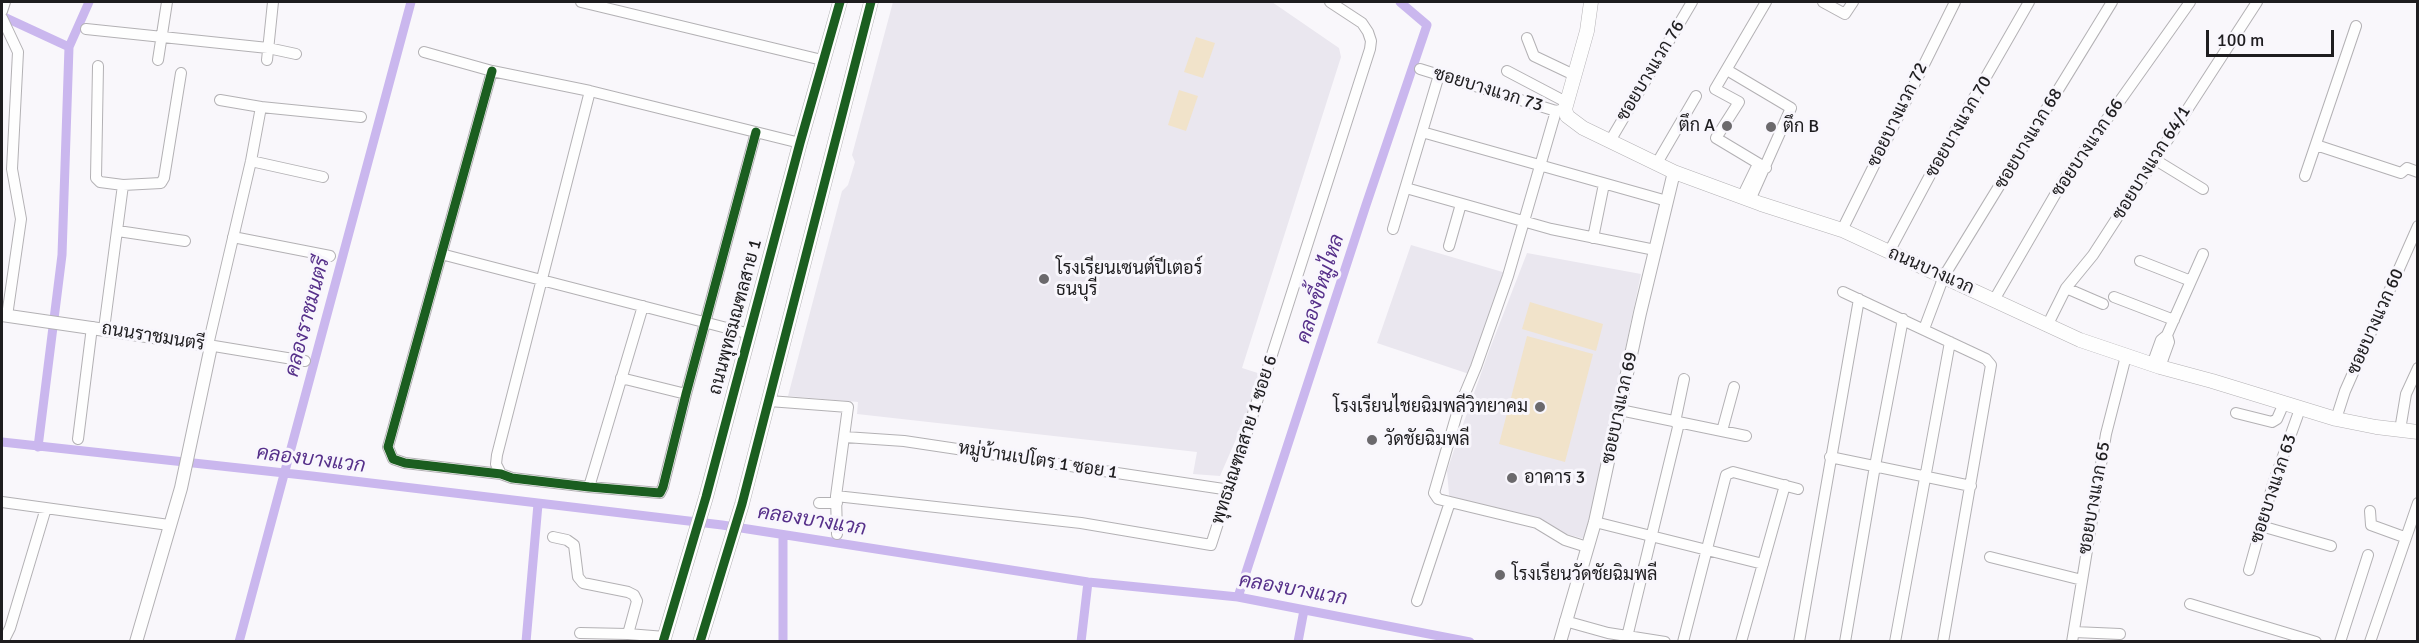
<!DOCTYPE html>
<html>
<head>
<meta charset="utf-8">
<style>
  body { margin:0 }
  #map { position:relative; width:2419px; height:643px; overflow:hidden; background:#f9f7fb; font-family:Signika,sans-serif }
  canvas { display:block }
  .frame { position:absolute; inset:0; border:3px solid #1e1d1f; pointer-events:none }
  .scale { position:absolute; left:2206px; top:30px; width:128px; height:27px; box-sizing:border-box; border:3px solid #1e1d1f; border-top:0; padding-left:8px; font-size:18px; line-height:21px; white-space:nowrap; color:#1e1d1f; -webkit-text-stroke:4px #f8f6fc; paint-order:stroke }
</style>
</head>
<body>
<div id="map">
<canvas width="2419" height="643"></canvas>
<div class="frame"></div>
<div class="scale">100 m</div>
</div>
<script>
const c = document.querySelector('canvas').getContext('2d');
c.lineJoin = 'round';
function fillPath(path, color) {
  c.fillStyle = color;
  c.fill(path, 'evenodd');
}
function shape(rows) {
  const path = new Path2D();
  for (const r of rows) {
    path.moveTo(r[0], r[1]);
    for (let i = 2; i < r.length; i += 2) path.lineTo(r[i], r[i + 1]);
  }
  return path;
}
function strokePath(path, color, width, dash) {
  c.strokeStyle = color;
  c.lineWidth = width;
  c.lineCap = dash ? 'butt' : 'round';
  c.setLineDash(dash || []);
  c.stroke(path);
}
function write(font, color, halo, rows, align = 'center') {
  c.font = font + ' Signika,Sarabun,sans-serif';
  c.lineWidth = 6;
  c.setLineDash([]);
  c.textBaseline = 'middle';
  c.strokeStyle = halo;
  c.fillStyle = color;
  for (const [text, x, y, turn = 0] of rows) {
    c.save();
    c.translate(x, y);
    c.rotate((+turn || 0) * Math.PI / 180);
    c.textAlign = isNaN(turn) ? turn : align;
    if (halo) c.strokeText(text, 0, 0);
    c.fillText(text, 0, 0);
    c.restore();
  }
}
const built = shape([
  [893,2,1272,2,1339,48,1341,57,1242,368,1264,375,1220,476,1193,474,1197,452,857,414,858,402,788,396,842,191,848,185,855,162,852,155],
  [1411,245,1506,273,1469,374,1377,343],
  [1527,253,1641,274,1585,539,1562,533,1548,523,1451,500,1449,495,1447,471,1456,444,1489,351]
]);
const green = shape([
  [1196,37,1215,43,1203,78,1184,72],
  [1179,90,1198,96,1186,131,1168,125],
  [1530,302,1603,324,1596,351,1522,329],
  [1527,336,1593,354,1565,462,1499,444]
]);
const canal = shape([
  [2,16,69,47],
  [2,442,312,476,722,525,1088,582,1238,597,1470,642],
  [38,447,62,255,69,47,89,2],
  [783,535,783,642],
  [1238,597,1366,205,1427,25,1400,2],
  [239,642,411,2],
  [526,642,538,504],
  [1081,642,1088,582],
  [1298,642,1304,610]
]);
const minor = shape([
  [581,2,822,60],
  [1823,2,1845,14,1853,2],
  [2,11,5,2],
  [2,18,18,52,12,169,21,219,7,316],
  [86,29,268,48,296,54],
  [1527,38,1534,56,1574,75],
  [424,52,492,71,590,91,800,143],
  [158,60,167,2],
  [267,60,273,2],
  [98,66,96,178,100,182,123,185,161,183,164,178,181,73],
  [1420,69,1556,111],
  [1727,70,1791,108,1750,200],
  [492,71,388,447,393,459,405,463,501,474,512,478,589,487,660,493,663,487,686,394,756,132],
  [1507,71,1566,102],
  [220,100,261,107,361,117],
  [261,107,251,161,208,345,305,361],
  [1565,109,1556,111,1508,276,1476,367,1458,410,1434,493,1438,499,1442,500,1537,523,1565,540,1587,547],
  [1422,132,1667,201],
  [1610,141,1692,2],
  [2316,145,2401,173,2407,168,2418,172],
  [2154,159,2203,189],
  [251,161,323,177],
  [1657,163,1696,96],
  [1766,168,1716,138,1739,102,1715,89,1766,2],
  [2305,176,2356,26],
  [1406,188,1551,229,1655,250],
  [1742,197,1758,164],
  [1393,229,1439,75],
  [1842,230,1955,2],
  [118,231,185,241],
  [233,237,330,256],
  [1593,238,1604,184],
  [1449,246,1461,204],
  [1889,252,1936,164,2029,2],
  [441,254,750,334],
  [2140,261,2191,281],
  [2066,288,2103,304],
  [1843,292,1986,359,1991,365,1943,642],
  [2114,297,2174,320],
  [1994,300,2063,181,2190,2],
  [2047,326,2066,288,2093,255,2257,2],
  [104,329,123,185],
  [1924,329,1944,276,2112,2],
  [2152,365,2161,340,2167,335,2203,254],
  [2160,367,2169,342,2167,335],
  [621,378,686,394],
  [769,401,848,407,836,496,837,534],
  [1620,410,1746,436],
  [2236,413,2272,422,2277,419,2284,403],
  [2336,419,2345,391,2418,226],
  [1675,422,1684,379],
  [2400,430,2406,394,2418,368],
  [1722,431,1734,387],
  [845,437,904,441,1230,490],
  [78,439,92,327],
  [1830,457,1971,486],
  [501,474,496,464,497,455,590,91],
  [589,487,643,306],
  [836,496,1081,523,1211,545,1370,49,1371,41,1368,32,1362,23,1330,2],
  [2,502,169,525],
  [819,503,837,503],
  [2370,511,2371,525,2404,537],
  [1595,522,1763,564],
  [2261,526,2331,546],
  [553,537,567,540,574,545,578,577,583,583,628,592,634,595,637,601,628,634],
  [1990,557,2082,580],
  [2249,570,2273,484,2300,409],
  [1417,601,1450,502],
  [2190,604,2316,642],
  [1565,621,1608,633,1665,642],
  [2074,632,2120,634],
  [580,633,628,634,665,637],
  [1627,637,1679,423],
  [2,641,4,640,10,628,46,508],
  [1683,642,1726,475,1733,472,1798,489],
  [1741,642,1785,485],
  [1799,642,1859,299],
  [1845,642,1875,466,1903,319],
  [1895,642,1950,342],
  [2072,642,2106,434,2126,356],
  [2340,642,2368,555],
  [2370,642,2418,503]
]);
const tertiary = shape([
  [2,315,208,345,210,351,181,488,136,642],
  [1560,642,1595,522,1640,313,1674,172]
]);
const secondary = shape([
  [1591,2,1587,31,1565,109,1567,116,1583,128,1674,172,1761,204,1842,230,2080,340,2160,367,2212,381,2336,419,2376,427,2418,432],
  [663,642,706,497,800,143,840,2],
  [700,642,742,504,871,2]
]);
const cycleway = shape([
  [492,71,388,447,393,459,405,463,501,474,512,478,589,487,660,493,663,487,686,394,756,132],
  [663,642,706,497,800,143,840,2],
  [700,642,742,504,871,2]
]);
const markers = [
  [1727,126,6,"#6b696c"],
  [1771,127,6,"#6b696c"],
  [1044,279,6,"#6b696c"],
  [1540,407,6,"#6b696c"],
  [1372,440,6,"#6b696c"],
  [1512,478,6,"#6b696c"],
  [1500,575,6,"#6b696c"]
];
const streetNames = [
  ["ซอยบางแวก 76",1651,71,-59],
  ["ซอยบางแวก 73",1488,90,17],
  ["ซอยบางแวก 72",1898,115,-64],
  ["ซอยบางแวก 70",1959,127,-60],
  ["ซอยบางแวก 68",2029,139,-59],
  ["ซอยบางแวก 66",2088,148,-56],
  ["ซอยบางแวก 64/1",2152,163,-58],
  ["ถนนบางแวก",1931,271,24],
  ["ถนนพุทธมณฑลสาย 1",736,317,-75],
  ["ซอยบางแวก 60",2376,322,-66],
  ["ถนนราชมนตรี",153,337,9],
  ["ซอยบางแวก 69",1620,408,-78],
  ["พุทธมณฑลสาย 1 ซอย 6",1245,440,-72],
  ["หมู่บ้านเปโตร 1 ซอย 1",1038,461,9],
  ["ซอยบางแวก 63",2274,489,-72],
  ["ซอยบางแวก 65",2095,498,-80]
];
const poiNames = [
  ["ตึก A",1715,126,"right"],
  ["ตึก B",1783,127],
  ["โรงเรียนเซนต์ปีเตอร์",1056,269],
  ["ธนบุรี",1056,290],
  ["โรงเรียนไชยฉิมพลีวิทยาคม",1528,407,"right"],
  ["วัดชัยฉิมพลี",1384,440],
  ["อาคาร 3",1524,478],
  ["โรงเรียนวัดชัยฉิมพลี",1512,575]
];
const waterNames = [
  ["คลองขี้หมูไหล",1321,289,-72],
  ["คลองราชมนตรี",308,317,-75],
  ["คลองบางแวก",311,460,7],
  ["คลองบางแวก",812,521,9],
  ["คลองบางแวก",1293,590,10]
];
fillPath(built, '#eae7ef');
fillPath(green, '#f1e3ca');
strokePath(canal, '#cab7ee', 9);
strokePath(minor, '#b3b1b4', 12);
strokePath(tertiary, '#b3b1b4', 14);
strokePath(secondary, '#b3b1b4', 15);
strokePath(minor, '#fefefe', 10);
strokePath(tertiary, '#fefefe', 12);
strokePath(secondary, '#fefefe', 14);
strokePath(cycleway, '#1b5e20', 9);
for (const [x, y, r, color] of markers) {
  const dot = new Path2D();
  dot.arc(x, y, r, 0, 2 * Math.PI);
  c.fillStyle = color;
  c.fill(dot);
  strokePath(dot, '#f8f6fc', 2);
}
write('18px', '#1e1d1f', '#f8f6fc', streetNames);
write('18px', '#1e1d1f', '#f8f6fc', poiNames, 'left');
write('italic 20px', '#56308a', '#f8f6fc', waterNames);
</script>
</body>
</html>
